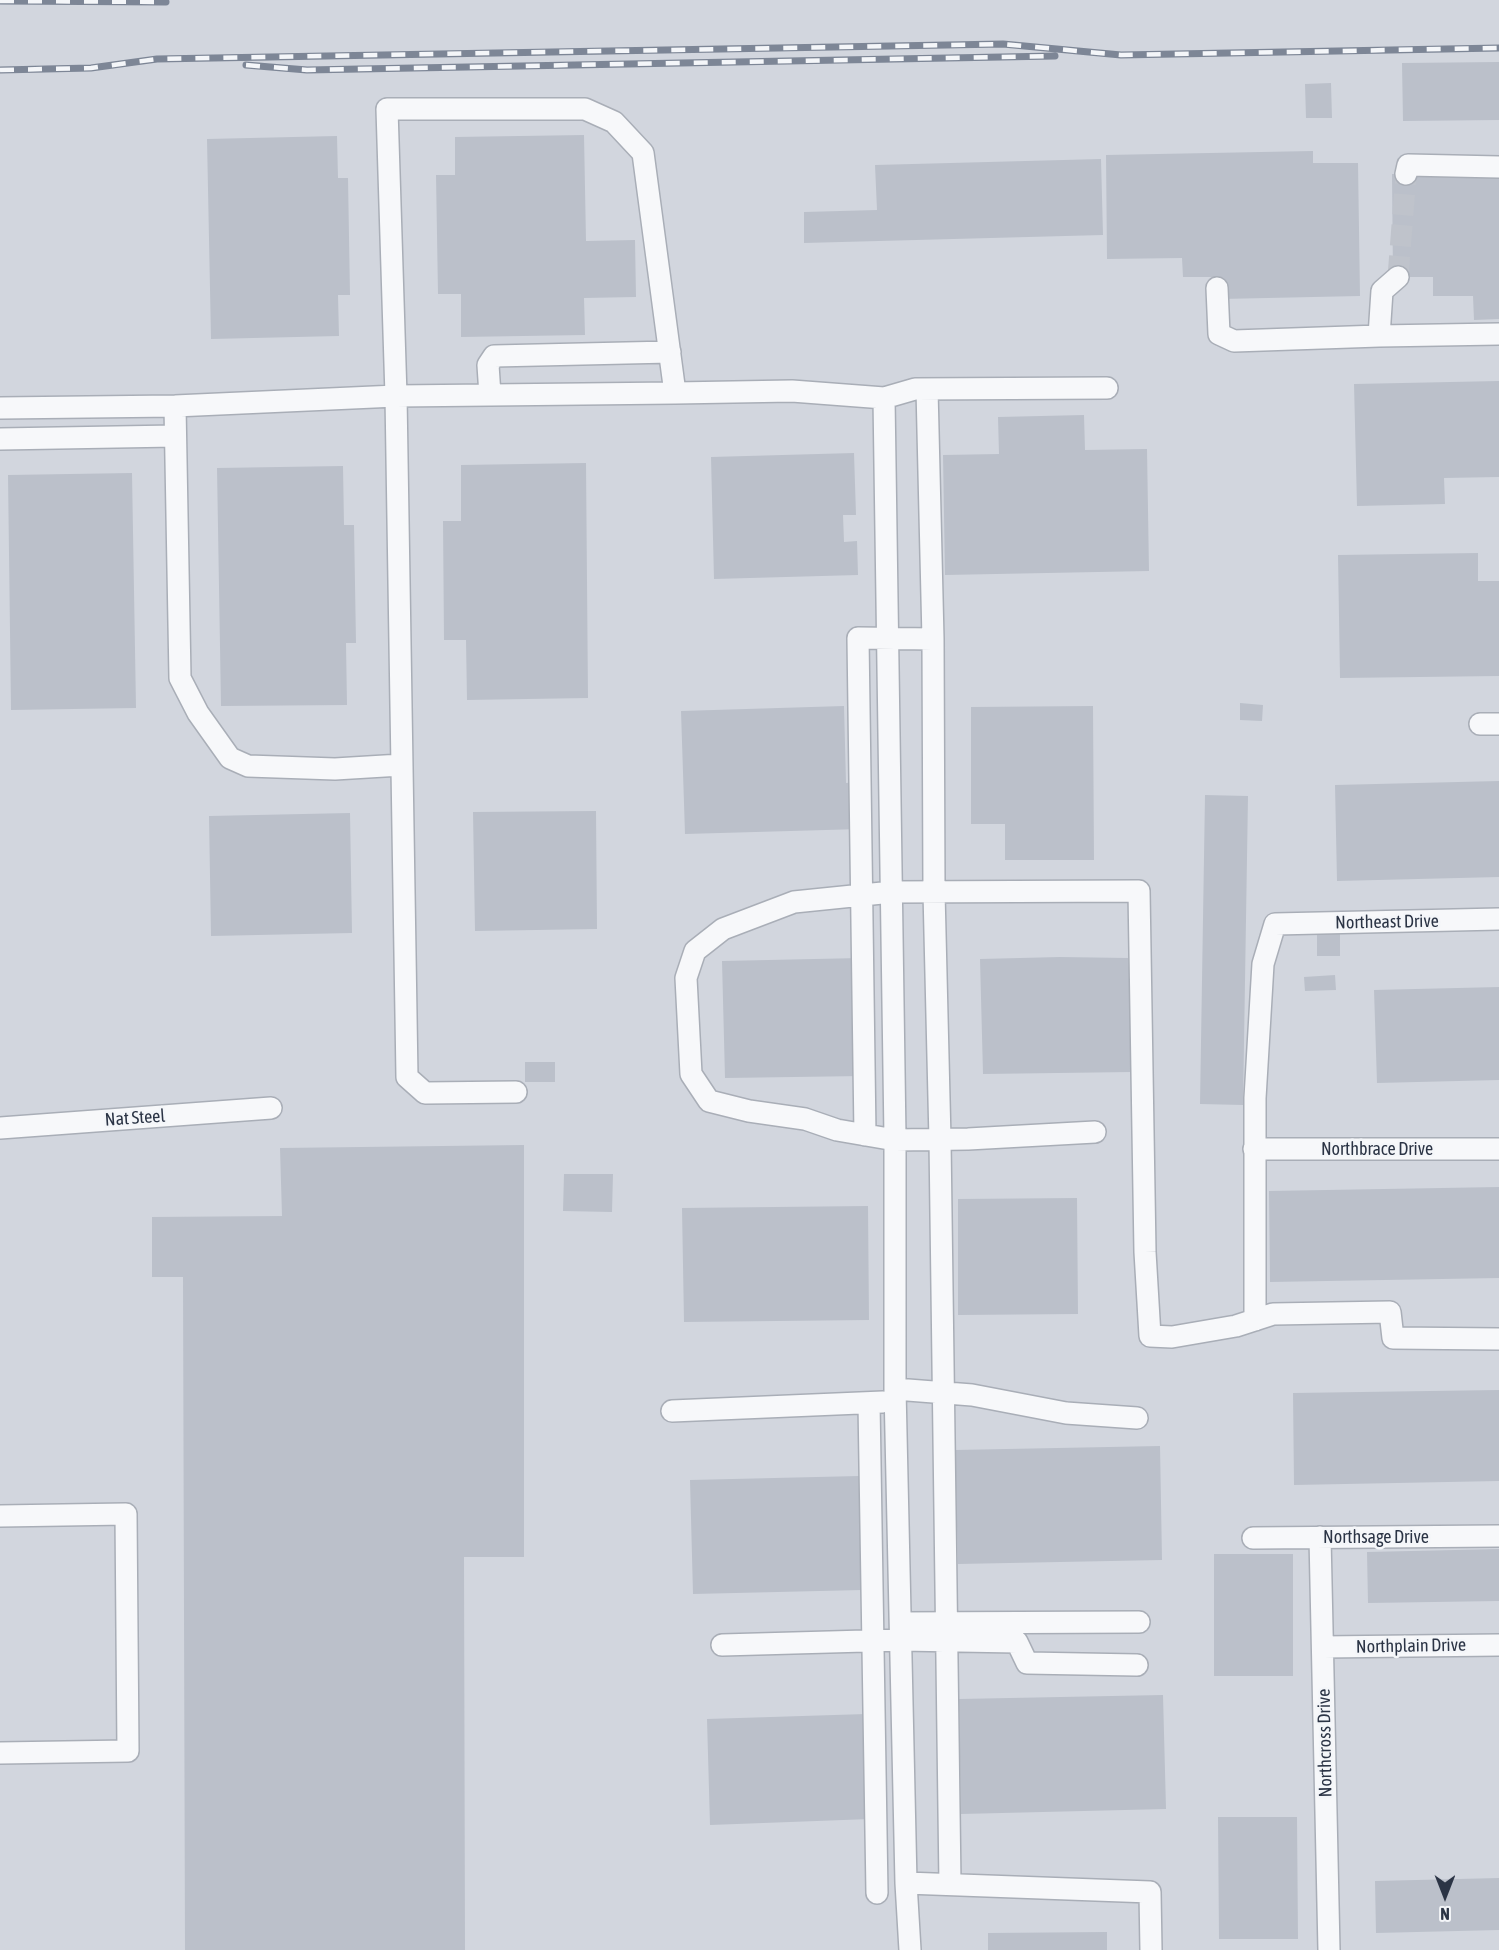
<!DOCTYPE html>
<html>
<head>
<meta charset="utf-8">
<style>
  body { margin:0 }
  #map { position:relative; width:1499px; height:1950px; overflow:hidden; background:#e4e7ec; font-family:"Asap Condensed",sans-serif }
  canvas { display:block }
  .north { position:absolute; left:1415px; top:1866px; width:60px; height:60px; -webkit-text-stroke:4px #f4f6f9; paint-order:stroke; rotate:180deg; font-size:16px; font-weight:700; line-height:24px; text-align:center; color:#2b3445 }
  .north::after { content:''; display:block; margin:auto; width:21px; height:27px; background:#2b3445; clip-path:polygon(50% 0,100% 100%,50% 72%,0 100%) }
</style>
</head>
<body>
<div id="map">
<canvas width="1499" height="1950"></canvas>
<div class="north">N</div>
</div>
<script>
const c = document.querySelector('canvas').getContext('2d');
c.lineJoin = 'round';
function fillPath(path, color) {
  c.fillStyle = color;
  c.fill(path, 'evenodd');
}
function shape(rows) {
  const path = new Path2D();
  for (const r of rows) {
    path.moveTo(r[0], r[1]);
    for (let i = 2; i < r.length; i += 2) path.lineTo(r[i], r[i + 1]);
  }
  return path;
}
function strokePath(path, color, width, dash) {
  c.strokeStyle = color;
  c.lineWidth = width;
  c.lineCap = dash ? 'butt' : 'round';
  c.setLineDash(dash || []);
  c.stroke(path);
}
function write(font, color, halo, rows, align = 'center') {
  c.font = font + ' "Asap Condensed",sans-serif';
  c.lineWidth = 5;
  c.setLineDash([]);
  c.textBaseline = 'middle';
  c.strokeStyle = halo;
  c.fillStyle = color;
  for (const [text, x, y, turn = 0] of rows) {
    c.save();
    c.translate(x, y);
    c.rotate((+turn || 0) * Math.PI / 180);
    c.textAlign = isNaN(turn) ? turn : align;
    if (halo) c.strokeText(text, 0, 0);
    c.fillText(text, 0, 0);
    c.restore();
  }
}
const built = shape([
  [0,0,1499,0,1499,1950,0,1950]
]);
const building = shape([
  [1499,62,1499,120,1403,121,1402,63],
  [1331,83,1332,118,1306,118,1305,84],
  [584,135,586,241,635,240,636,297,584,298,585,335,461,337,461,294,438,294,436,175,455,175,455,137],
  [337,136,338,178,348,178,350,295,338,295,339,336,211,339,207,139],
  [1313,151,1313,163,1358,163,1360,296,1221,299,1220,277,1183,277,1182,258,1107,259,1106,155],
  [1101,159,1103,235,804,243,804,212,877,210,875,165],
  [1499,173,1499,319,1474,320,1473,296,1433,296,1433,277,1393,277,1392,174],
  [1499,381,1499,477,1444,478,1445,504,1357,506,1354,384],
  [1084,415,1085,450,1147,449,1149,571,945,575,943,455,999,454,998,417],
  [854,453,856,515,843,515,844,542,857,541,858,575,714,579,711,457],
  [586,463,588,698,467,700,466,640,444,640,443,521,461,521,461,465],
  [343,466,344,525,354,525,356,643,346,643,347,705,221,706,217,468],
  [132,473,136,708,11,710,8,475],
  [1478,553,1478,581,1499,581,1499,676,1340,678,1338,555],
  [1240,703,1263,705,1262,721,1240,720],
  [844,706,846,783,859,782,861,829,685,834,681,711],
  [1093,706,1094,860,1005,860,1005,824,971,824,971,707],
  [1499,781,1499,877,1337,881,1335,785],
  [1205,795,1248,796,1243,1105,1200,1104],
  [596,811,597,929,475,931,473,812],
  [350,813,352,933,211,936,209,816],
  [1317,934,1340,934,1340,956,1317,956],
  [1060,957,1128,958,1134,1015,1132,1072,983,1074,980,959],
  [861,958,863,1076,725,1078,722,961],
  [1335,975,1336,990,1305,991,1304,977],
  [1499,987,1499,1080,1377,1083,1374,990],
  [525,1062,555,1062,555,1082,525,1082],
  [524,1145,524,1557,464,1557,465,1950,185,1950,183,1277,152,1277,152,1217,282,1216,280,1148],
  [564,1174,613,1174,612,1212,563,1211],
  [1499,1187,1499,1278,1270,1282,1269,1191],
  [1077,1198,1078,1314,958,1315,958,1199],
  [868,1206,869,1320,684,1322,682,1208],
  [1499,1390,1499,1481,1294,1485,1293,1393],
  [1160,1446,1162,1560,958,1564,955,1450],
  [859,1476,862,1590,693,1594,690,1480],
  [1499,1549,1499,1601,1368,1603,1367,1552],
  [1214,1554,1293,1554,1293,1676,1214,1676],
  [1163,1695,1166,1809,961,1814,959,1699],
  [866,1714,870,1819,710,1825,707,1719],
  [1218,1817,1297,1817,1298,1939,1219,1939],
  [1499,1878,1499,1930,1376,1933,1375,1881],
  [1107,1932,1107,1950,988,1950,988,1933]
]);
const minorTunnel = shape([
  [1398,277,1406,174]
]);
const minor = shape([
  [1406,174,1408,165,1499,167],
  [1217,288,1219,334,1234,341,1379,336,1499,334],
  [1379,336,1382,291,1398,277],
  [675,393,643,153,614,122,585,109,387,109,396,396,490,395,675,393,792,391,884,398,895,1137,895,1389,906,1883,910,1950],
  [490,395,488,365,494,356,670,352],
  [884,398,915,389,1107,388],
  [175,406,180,678,198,713,230,758,248,766,335,769,401,765],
  [0,408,175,406,396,396,407,1077,425,1093,516,1092],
  [0,439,175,436],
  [933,639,934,892,940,1140,950,1884],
  [1480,724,1499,724],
  [0,1128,271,1108],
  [1095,1132,968,1139,895,1140,837,1130,805,1119,749,1111,709,1101,691,1074,686,978,695,951,723,929,794,902,892,892,1139,891,1145,1252,1150,1336,1172,1337,1236,1326,1273,1314,1390,1312,1393,1338,1499,1339],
  [865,1135,858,638,933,639,927,389],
  [1254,1149,1499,1149],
  [1255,1320,1255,1098,1263,964,1275,924,1499,919],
  [895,1389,972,1395,1066,1413,1137,1418],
  [869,1403,877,1893],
  [672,1411,883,1402],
  [0,1516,126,1514,128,1751,0,1753],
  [1320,1537,1329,1950],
  [1253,1538,1499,1536],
  [901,1623,1139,1622],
  [722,1645,901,1640,1017,1642,1027,1663,1137,1665],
  [1323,1647,1499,1645],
  [906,1883,1150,1892,1151,1950]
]);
const rail = shape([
  [0,1,166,2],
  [246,65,307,70,1055,56],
  [0,70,91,68,157,59,1003,44,1121,55,1499,48]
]);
const streetNames = [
  ["Northeast Drive",1387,922,-1],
  ["Nat Steel",135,1118,-4],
  ["Northbrace Drive",1377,1149],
  ["Northsage Drive",1376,1537],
  ["Northplain Drive",1411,1646,-1],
  ["Northcross Drive",1325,1743,-91]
];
fillPath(built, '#d2d6de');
fillPath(building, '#bbc0ca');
strokePath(minorTunnel, '#bfc3cb', 21, [21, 10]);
strokePath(minor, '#a9aeb7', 24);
strokePath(minor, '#f7f8fa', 21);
strokePath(rail, '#7d8696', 7);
strokePath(rail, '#f4f6f9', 4.5, [14]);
write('18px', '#2b3445', '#f4f6f9', streetNames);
</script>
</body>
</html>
